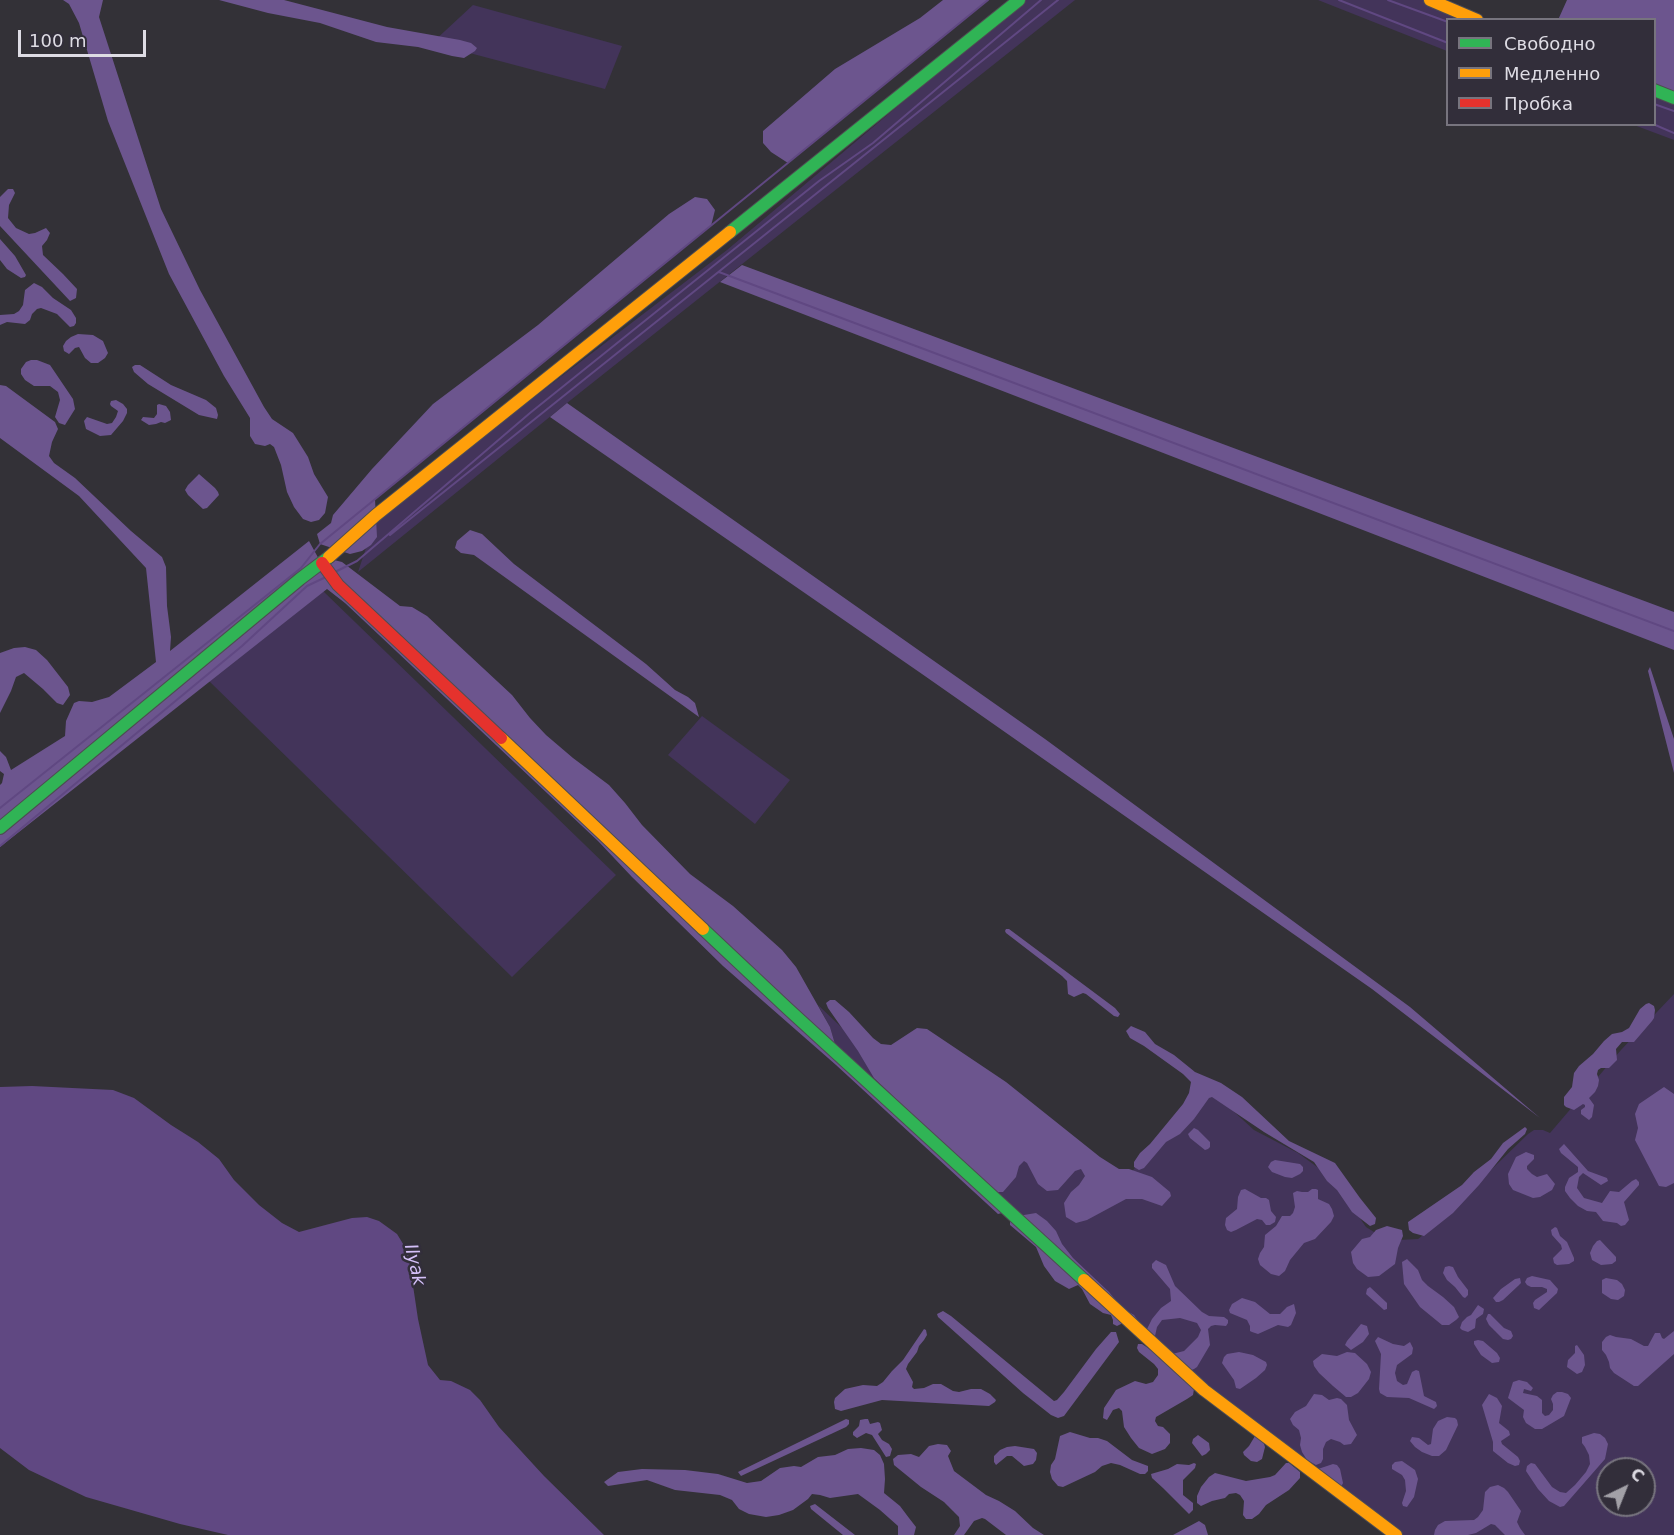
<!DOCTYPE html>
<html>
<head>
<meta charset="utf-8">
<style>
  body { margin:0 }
  #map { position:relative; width:1674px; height:1535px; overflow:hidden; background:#333137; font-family:"DejaVu Sans",sans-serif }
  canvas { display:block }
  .legend { position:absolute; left:1446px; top:18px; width:210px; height:108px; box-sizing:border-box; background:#322e3a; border:2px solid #77747e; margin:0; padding:8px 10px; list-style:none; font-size:18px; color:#dedce4 }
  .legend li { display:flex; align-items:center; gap:12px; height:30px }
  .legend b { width:30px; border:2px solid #77747e }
  .north { position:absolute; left:1596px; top:1457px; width:60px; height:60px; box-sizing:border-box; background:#322e3a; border:2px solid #77747e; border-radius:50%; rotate:43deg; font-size:16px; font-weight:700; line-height:24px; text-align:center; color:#dedce4 }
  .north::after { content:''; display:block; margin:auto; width:21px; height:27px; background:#a2a0a7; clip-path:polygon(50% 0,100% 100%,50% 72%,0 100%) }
  .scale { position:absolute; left:18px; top:30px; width:128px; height:27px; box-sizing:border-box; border:3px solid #dedce4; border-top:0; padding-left:8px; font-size:18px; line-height:21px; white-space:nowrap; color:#dedce4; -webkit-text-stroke:4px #322e3a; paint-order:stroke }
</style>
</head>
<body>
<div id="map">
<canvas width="1674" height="1535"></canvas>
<ul class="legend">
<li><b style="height:8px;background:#30b455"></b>Свободно</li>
<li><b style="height:8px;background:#ff9f0a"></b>Медленно</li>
<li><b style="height:8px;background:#e5322d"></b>Пробка</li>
</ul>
<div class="north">С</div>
<div class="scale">100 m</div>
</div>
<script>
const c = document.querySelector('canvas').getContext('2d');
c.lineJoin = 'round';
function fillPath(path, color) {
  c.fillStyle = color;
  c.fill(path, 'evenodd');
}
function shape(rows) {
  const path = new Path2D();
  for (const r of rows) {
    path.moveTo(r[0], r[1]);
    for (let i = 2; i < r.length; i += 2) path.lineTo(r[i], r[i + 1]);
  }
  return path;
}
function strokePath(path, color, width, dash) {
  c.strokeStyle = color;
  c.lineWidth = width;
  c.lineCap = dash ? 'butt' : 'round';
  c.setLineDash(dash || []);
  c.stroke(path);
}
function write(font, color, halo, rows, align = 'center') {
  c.font = font + ' "DejaVu Sans",sans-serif';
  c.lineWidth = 5;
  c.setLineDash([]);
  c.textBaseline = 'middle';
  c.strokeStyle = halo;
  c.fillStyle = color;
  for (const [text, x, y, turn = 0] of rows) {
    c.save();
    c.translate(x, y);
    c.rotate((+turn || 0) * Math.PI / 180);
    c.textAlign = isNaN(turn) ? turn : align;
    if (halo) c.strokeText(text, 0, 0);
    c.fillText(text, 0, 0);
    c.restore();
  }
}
const green = shape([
  [1024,0,1075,0,567,403,358,572,376,518,727,250],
  [1318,0,1430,0,1477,19,1448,20,1447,51],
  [473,5,622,46,605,89,432,43],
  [1655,90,1674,98,1674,140,1634,125,1654,124],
  [323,591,616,875,512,977,209,681],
  [702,716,790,780,755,824,668,755],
  [1674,994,1674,1535,1396,1535,1204,1390,835,1044,830,1027,818,1005,880,1064,1124,1180,1208,1088,1254,1130,1298,1153,1324,1172,1339,1188,1366,1227,1382,1237,1399,1240,1418,1239,1427,1232,1528,1134,1534,1130,1543,1130,1550,1133,1621,1050],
  [1608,1469,1644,1469,1644,1505,1608,1505]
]);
const forest = shape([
  [63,0,103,0,99,17,161,209,200,290,264,407,272,419,293,433,308,457,314,474,328,497,325,513,319,520,311,522,303,519,294,507,287,492,281,465,274,447,270,444,265,446,255,444,250,436,250,418,224,376,169,274,108,121,79,23,69,4],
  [219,0,284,0,387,27,460,40,471,43,477,48,475,51,464,58,452,56,418,47,376,42,320,23,268,13],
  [943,0,988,0,788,163,771,152,763,143,763,131,835,69,920,18],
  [1567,0,1674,0,1674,98,1655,90,1654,20,1558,20],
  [8,189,13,189,15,193,9,205,8,218,16,228,29,234,35,233,46,228,50,233,47,240,42,246,43,255,63,274,77,289,76,298,70,301,0,226,0,197],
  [695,197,707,199,715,210,711,226,375,499,377,537,371,545,362,551,350,554,320,544,317,534,331,523,333,515,372,469,433,404,538,325,669,214],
  [0,239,15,256,26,275,25,277,21,278,7,269,0,260],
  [742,265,1674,612,1674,650,720,282],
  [34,283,42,287,53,298,71,310,76,318,76,323,74,326,70,327,57,314,41,308,37,309,32,314,30,320,25,324,7,322,0,325,0,315,14,314,19,311,23,305,25,290],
  [78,334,93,335,103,341,108,353,105,358,98,363,91,363,85,358,79,347,75,348,69,354,64,351,63,346,66,341,71,337],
  [31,360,37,360,50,365,73,399,75,409,65,425,59,423,55,417,60,400,58,392,50,386,34,386,25,380,21,374,21,369,26,362],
  [135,365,140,365,171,385,206,400,216,408,218,415,217,419,199,415,148,384,134,372,132,367],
  [0,385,6,386,55,422,58,429,52,442,49,456,54,463,75,478,131,531,162,557,166,567,167,606,171,637,170,651,309,541,321,563,334,560,342,562,400,606,412,607,427,616,512,695,530,718,546,735,573,758,609,785,625,803,642,825,690,874,733,906,782,950,796,967,830,1027,835,1044,1003,1210,1002,1213,998,1214,836,1065,723,966,632,877,598,841,345,603,327,589,0,847,0,785,2,783,4,774,0,771,0,751,6,757,11,770,65,736,66,721,74,703,79,701,92,702,109,697,156,662,146,568,79,496,0,438],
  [116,400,123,404,127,409,127,413,123,421,111,435,100,436,86,429,84,421,87,417,107,424,112,423,116,417,118,411,111,406,110,404,111,401],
  [567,403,1045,739,1410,1007,1540,1118,1372,989,922,674,550,417],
  [159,404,166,406,170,412,171,420,165,423,161,422,156,424,149,425,141,420,143,417,154,418,157,414,157,405],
  [199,474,215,488,218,492,219,495,207,508,203,509,188,495,185,490,188,485],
  [470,530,482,534,514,564,646,664,675,690,688,697,695,703,699,717,474,555,461,553,455,548,457,541],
  [25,647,36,650,47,660,68,687,70,695,63,705,57,703,43,689,24,673,16,677,11,691,0,713,0,653,14,648],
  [1650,667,1674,739,1674,773,1648,671],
  [1006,929,1009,929,1115,1008,1120,1014,1118,1017,1114,1016,1086,994,1083,993,1074,997,1068,994,1067,981,1062,976,1006,933,1005,931],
  [830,1000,835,1000,849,1012,873,1038,881,1044,891,1045,917,1028,927,1029,1006,1082,1100,1157,1119,1169,1129,1169,1152,1177,1170,1192,1171,1196,1162,1206,1142,1199,1126,1199,1087,1220,1076,1223,1066,1217,1064,1203,1071,1192,1079,1185,1085,1176,1081,1169,1075,1171,1058,1190,1047,1191,1038,1184,1027,1163,1024,1161,1019,1166,1016,1177,1003,1192,997,1192,981,1180,874,1078,858,1051,828,1008,826,1003],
  [1649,1003,1654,1006,1655,1010,1654,1018,1652,1021,1634,1042,1622,1042,1616,1049,1617,1060,1609,1068,1601,1068,1598,1070,1597,1074,1599,1080,1598,1086,1595,1092,1589,1098,1594,1105,1592,1117,1589,1120,1581,1114,1581,1110,1585,1107,1585,1105,1583,1104,1574,1110,1566,1107,1564,1105,1564,1097,1572,1087,1574,1073,1579,1066,1593,1054,1604,1041,1612,1034,1622,1032,1629,1028,1640,1009,1646,1004],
  [1131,1026,1145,1032,1155,1044,1174,1055,1195,1072,1221,1083,1242,1097,1289,1141,1335,1163,1360,1198,1376,1218,1375,1224,1370,1226,1352,1212,1337,1190,1327,1181,1314,1162,1264,1132,1212,1097,1209,1098,1194,1119,1180,1134,1166,1142,1144,1168,1139,1170,1134,1167,1134,1162,1140,1153,1150,1144,1183,1104,1189,1093,1191,1082,1183,1074,1144,1046,1130,1038,1126,1031],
  [1664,1087,1674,1094,1674,1183,1666,1187,1659,1186,1635,1140,1638,1128,1635,1114,1639,1104],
  [1525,1127,1527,1129,1525,1134,1508,1149,1479,1185,1453,1213,1424,1236,1413,1233,1409,1230,1408,1222,1462,1185,1474,1172,1491,1159,1503,1143],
  [1194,1128,1198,1130,1210,1142,1210,1147,1208,1149,1205,1150,1190,1138,1188,1134],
  [1564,1144,1588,1171,1607,1178,1608,1181,1601,1185,1583,1173,1579,1177,1577,1188,1584,1198,1602,1203,1610,1191,1619,1192,1632,1181,1636,1179,1639,1182,1639,1185,1624,1202,1629,1220,1625,1225,1621,1226,1617,1223,1603,1221,1596,1212,1587,1211,1578,1206,1570,1198,1565,1191,1565,1187,1569,1178,1578,1172,1578,1167,1561,1153,1559,1149],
  [1526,1152,1534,1155,1534,1159,1527,1166,1527,1169,1532,1174,1537,1177,1547,1174,1555,1184,1552,1190,1540,1197,1533,1198,1513,1190,1509,1184,1508,1174,1516,1157],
  [1275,1160,1300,1164,1303,1167,1303,1171,1300,1174,1292,1178,1285,1177,1272,1172,1268,1167,1271,1162],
  [1245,1189,1261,1198,1266,1198,1269,1200,1271,1211,1276,1217,1275,1222,1270,1225,1266,1225,1262,1220,1257,1219,1236,1230,1231,1232,1227,1230,1225,1225,1226,1218,1237,1209,1238,1197,1241,1190],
  [1312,1189,1316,1189,1318,1190,1318,1199,1329,1204,1332,1209,1334,1216,1331,1222,1315,1239,1304,1243,1290,1260,1285,1271,1279,1276,1271,1274,1260,1265,1258,1259,1260,1253,1264,1247,1265,1235,1276,1226,1282,1216,1290,1216,1293,1213,1295,1207,1293,1193,1297,1191,1302,1192,1308,1192],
  [1036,1213,1047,1221,1056,1231,1062,1244,1073,1258,1109,1292,1122,1308,1134,1315,1138,1321,1137,1324,1125,1322,1117,1326,1113,1324,1113,1320,1111,1315,1103,1313,1090,1304,1082,1289,1078,1285,1069,1289,1055,1281,1044,1266,1036,1247,1010,1225,1010,1221,1011,1219,1018,1216],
  [1387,1226,1402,1230,1403,1236,1398,1248,1395,1264,1379,1276,1368,1277,1357,1269,1353,1263,1351,1252,1362,1239,1370,1237,1376,1230],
  [1555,1227,1557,1228,1560,1236,1567,1242,1574,1258,1574,1261,1569,1264,1557,1265,1554,1263,1553,1258,1562,1249,1561,1245,1552,1235,1551,1230],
  [1600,1240,1616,1257,1616,1261,1612,1264,1601,1265,1592,1260,1590,1253,1593,1246,1597,1241],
  [1407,1259,1418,1270,1422,1280,1428,1286,1443,1297,1454,1307,1459,1317,1456,1320,1449,1325,1442,1325,1420,1307,1404,1284,1402,1262],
  [1156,1260,1166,1265,1175,1286,1202,1312,1209,1316,1224,1317,1228,1320,1228,1323,1226,1326,1215,1325,1211,1326,1208,1329,1210,1345,1197,1367,1194,1369,1189,1371,1172,1354,1184,1351,1198,1337,1201,1330,1197,1323,1180,1318,1162,1320,1157,1327,1155,1336,1153,1338,1147,1333,1147,1329,1152,1319,1161,1308,1171,1301,1170,1289,1152,1268,1152,1264],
  [1449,1266,1453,1267,1458,1277,1468,1290,1468,1295,1465,1298,1463,1297,1455,1287,1447,1280,1443,1273,1445,1267],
  [1532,1276,1550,1280,1558,1289,1557,1293,1539,1310,1534,1308,1533,1303,1535,1300,1547,1292,1547,1289,1542,1287,1531,1287,1527,1285,1525,1282,1527,1278],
  [1520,1278,1521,1283,1518,1286,1503,1300,1499,1302,1496,1302,1493,1298,1501,1289,1515,1279],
  [1606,1278,1617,1280,1622,1284,1625,1290,1624,1296,1618,1300,1611,1299,1602,1293,1602,1280],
  [1370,1287,1387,1303,1387,1309,1384,1310,1366,1294,1367,1289],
  [1242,1298,1255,1302,1270,1314,1280,1314,1287,1307,1294,1304,1296,1313,1291,1325,1288,1327,1278,1325,1258,1334,1252,1332,1250,1331,1250,1326,1247,1320,1230,1313,1229,1310,1232,1304],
  [1478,1305,1484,1309,1483,1314,1476,1319,1475,1328,1468,1332,1462,1330,1460,1328,1462,1322,1467,1317,1471,1315],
  [943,1311,951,1316,1054,1401,1057,1400,1064,1392,1096,1349,1111,1332,1116,1332,1119,1342,1064,1416,1058,1418,1051,1415,1023,1393,938,1317,937,1314],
  [1488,1314,1490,1314,1504,1328,1511,1331,1513,1336,1511,1339,1508,1340,1503,1339,1489,1325,1486,1319],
  [1361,1324,1367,1326,1369,1334,1363,1342,1351,1350,1345,1345,1347,1341],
  [924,1329,926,1330,927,1335,924,1340,919,1346,917,1352,908,1364,906,1369,913,1382,912,1387,914,1389,924,1388,933,1384,941,1384,953,1391,959,1392,971,1389,981,1389,990,1394,996,1400,995,1402,989,1406,882,1400,841,1411,835,1409,834,1402,835,1398,845,1389,863,1385,877,1386,883,1382,892,1371,903,1360],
  [1674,1331,1674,1354,1638,1386,1634,1386,1614,1373,1610,1368,1609,1362,1606,1355,1602,1350,1602,1342,1606,1337,1610,1335,1616,1337,1631,1339,1644,1346,1648,1346,1655,1333,1660,1333,1662,1338,1664,1339],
  [1378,1337,1393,1344,1404,1346,1410,1342,1413,1348,1412,1354,1397,1365,1395,1373,1397,1381,1403,1385,1407,1384,1412,1372,1416,1370,1419,1371,1424,1396,1436,1402,1437,1406,1434,1409,1409,1398,1387,1397,1380,1393,1379,1389,1381,1354,1375,1341],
  [1478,1340,1483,1341,1497,1353,1500,1358,1499,1362,1492,1363,1481,1355,1474,1344,1474,1341],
  [1138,1344,1142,1344,1154,1352,1194,1389,1193,1395,1187,1399,1156,1417,1155,1421,1158,1426,1163,1427,1170,1434,1170,1443,1165,1449,1152,1454,1139,1448,1131,1438,1124,1427,1122,1411,1119,1408,1113,1410,1107,1420,1103,1418,1104,1408,1116,1390,1135,1381,1146,1384,1153,1382,1158,1375,1158,1369,1154,1364,1139,1352,1137,1348],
  [1577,1345,1584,1355,1585,1365,1582,1372,1577,1374,1567,1367,1568,1360,1575,1353,1575,1346],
  [1239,1352,1253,1355,1266,1362,1267,1365,1265,1370,1256,1378,1240,1389,1236,1388,1234,1380,1222,1363,1224,1357,1227,1354],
  [1347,1352,1355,1353,1367,1364,1371,1372,1369,1379,1358,1393,1351,1397,1346,1397,1333,1386,1319,1373,1314,1366,1313,1361,1322,1354,1337,1356],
  [1519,1380,1527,1382,1533,1388,1531,1391,1524,1389,1523,1393,1537,1396,1542,1400,1542,1413,1545,1416,1549,1415,1553,1410,1553,1404,1551,1399,1553,1395,1557,1392,1562,1392,1568,1394,1571,1398,1564,1416,1542,1429,1535,1429,1526,1423,1523,1417,1524,1410,1508,1398,1513,1382],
  [1314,1394,1322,1395,1329,1400,1337,1398,1341,1399,1347,1405,1349,1420,1357,1435,1351,1444,1344,1445,1340,1442,1331,1439,1326,1442,1323,1449,1323,1459,1321,1463,1316,1465,1307,1460,1302,1452,1300,1445,1301,1438,1299,1430,1293,1425,1290,1419,1295,1412,1306,1406],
  [1489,1394,1497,1398,1502,1406,1499,1423,1509,1431,1510,1435,1501,1441,1502,1444,1518,1457,1520,1461,1519,1465,1515,1466,1508,1463,1493,1451,1493,1442,1482,1405],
  [1447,1417,1455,1418,1457,1420,1458,1425,1446,1450,1439,1456,1432,1456,1422,1452,1415,1447,1410,1441,1412,1437,1419,1438,1428,1445,1431,1444,1433,1429,1438,1421],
  [846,1419,849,1420,849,1424,846,1427,741,1476,738,1472],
  [865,1419,868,1419,870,1424,878,1422,880,1423,882,1430,878,1434,882,1440,889,1444,892,1449,890,1456,886,1457,872,1435,866,1433,857,1438,853,1435,853,1432,859,1426,860,1420],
  [1070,1432,1090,1438,1098,1438,1107,1441,1132,1460,1148,1466,1148,1471,1145,1474,1140,1474,1120,1465,1111,1463,1102,1466,1095,1472,1063,1487,1058,1486,1052,1479,1050,1472,1051,1465,1055,1459,1060,1436],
  [1594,1433,1600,1434,1605,1438,1608,1444,1605,1459,1564,1506,1560,1507,1549,1501,1538,1489,1526,1471,1527,1466,1531,1463,1535,1464,1552,1487,1560,1492,1566,1493,1575,1485,1586,1472,1590,1464,1589,1455,1585,1447,1582,1443,1582,1437],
  [1198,1435,1209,1443,1210,1450,1206,1454,1202,1456,1192,1443,1193,1439],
  [1255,1436,1257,1436,1263,1441,1265,1447,1262,1459,1257,1462,1251,1461,1244,1455,1243,1452,1249,1446],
  [938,1444,947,1445,951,1451,948,1456,954,1471,986,1495,999,1501,1015,1511,1033,1528,1044,1535,1006,1535,985,1519,982,1518,974,1521,964,1535,954,1535,960,1526,959,1517,944,1502,921,1487,894,1465,893,1459,898,1455,911,1454,919,1457,929,1446],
  [1015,1446,1034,1449,1037,1453,1036,1460,1033,1464,1024,1466,1012,1456,1007,1456,996,1465,994,1462,994,1456,1000,1450,1007,1447],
  [861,1448,874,1450,880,1455,884,1464,885,1479,884,1493,900,1506,909,1518,916,1527,914,1535,898,1535,898,1526,880,1510,858,1494,830,1498,820,1495,812,1494,808,1499,793,1510,779,1515,766,1517,749,1514,739,1509,732,1500,720,1495,675,1490,647,1480,608,1486,604,1482,618,1472,642,1469,685,1470,718,1474,747,1483,761,1481,780,1468,794,1466,801,1467,818,1457,835,1455,848,1449],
  [1402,1461,1415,1470,1418,1479,1414,1497,1407,1507,1403,1506,1402,1503,1406,1491,1405,1480,1402,1475,1392,1469,1392,1465,1395,1462],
  [1194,1463,1196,1464,1195,1468,1183,1480,1183,1495,1193,1503,1193,1510,1189,1514,1163,1488,1152,1478,1151,1474,1168,1469,1177,1464,1189,1465],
  [1286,1463,1289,1463,1300,1472,1300,1478,1289,1490,1266,1505,1259,1514,1252,1519,1246,1519,1243,1515,1244,1501,1240,1495,1236,1493,1229,1494,1225,1498,1212,1501,1201,1506,1197,1503,1197,1496,1201,1487,1209,1477,1215,1473,1246,1481,1270,1477,1275,1475],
  [1333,1464,1337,1465,1340,1469,1343,1483,1341,1487,1318,1469],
  [1498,1485,1504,1488,1508,1492,1521,1511,1517,1522,1520,1528,1525,1535,1505,1535,1495,1525,1491,1524,1476,1533,1468,1535,1434,1535,1435,1530,1438,1525,1445,1521,1474,1520,1478,1517,1483,1510,1485,1492,1490,1487],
  [815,1504,855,1535,843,1535,811,1509,810,1506],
  [1199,1521,1205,1525,1208,1535,1173,1535]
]);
const water = shape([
  [32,1086,113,1090,134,1098,171,1125,198,1142,219,1159,234,1180,259,1205,282,1223,299,1232,352,1218,367,1217,379,1221,397,1234,408,1252,418,1319,428,1365,440,1380,451,1381,470,1390,480,1400,499,1427,544,1476,604,1535,228,1535,180,1524,86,1497,29,1470,0,1448,0,1087]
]);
const stream = shape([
  [1339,0,1448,43],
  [1388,0,1448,22],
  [1654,104,1674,111],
  [1653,124,1674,133],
  [719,272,1674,631],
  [390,535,1058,0],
  [335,572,357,561,530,413,819,181,873,143,1041,0],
  [0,808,301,568,320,544,988,0],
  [0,846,242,646,307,586,328,576]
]);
const fast = shape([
  [1654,90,1674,98],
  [730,232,1019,0],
  [0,828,300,579,329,557],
  [703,929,787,1008,1084,1280]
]);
const slow = shape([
  [1430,0,1477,20],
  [329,557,376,515,730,232],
  [501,738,703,929],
  [1084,1280,1204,1390,1396,1535]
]);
const jam = shape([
  [322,563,338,585,501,738]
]);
const waterNames = [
  ["Ilyak",414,1265,77]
];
fillPath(green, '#43345a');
fillPath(forest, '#6c558e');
fillPath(water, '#604882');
strokePath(stream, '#604882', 2);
strokePath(fast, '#4e4d52', 14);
strokePath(slow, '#4e4d52', 14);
strokePath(jam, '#4e4d52', 14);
strokePath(fast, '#30b455', 12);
strokePath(slow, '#ff9f0a', 12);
strokePath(jam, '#e5322d', 12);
write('italic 18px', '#d4c0f8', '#322e3a', waterNames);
</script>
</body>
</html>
